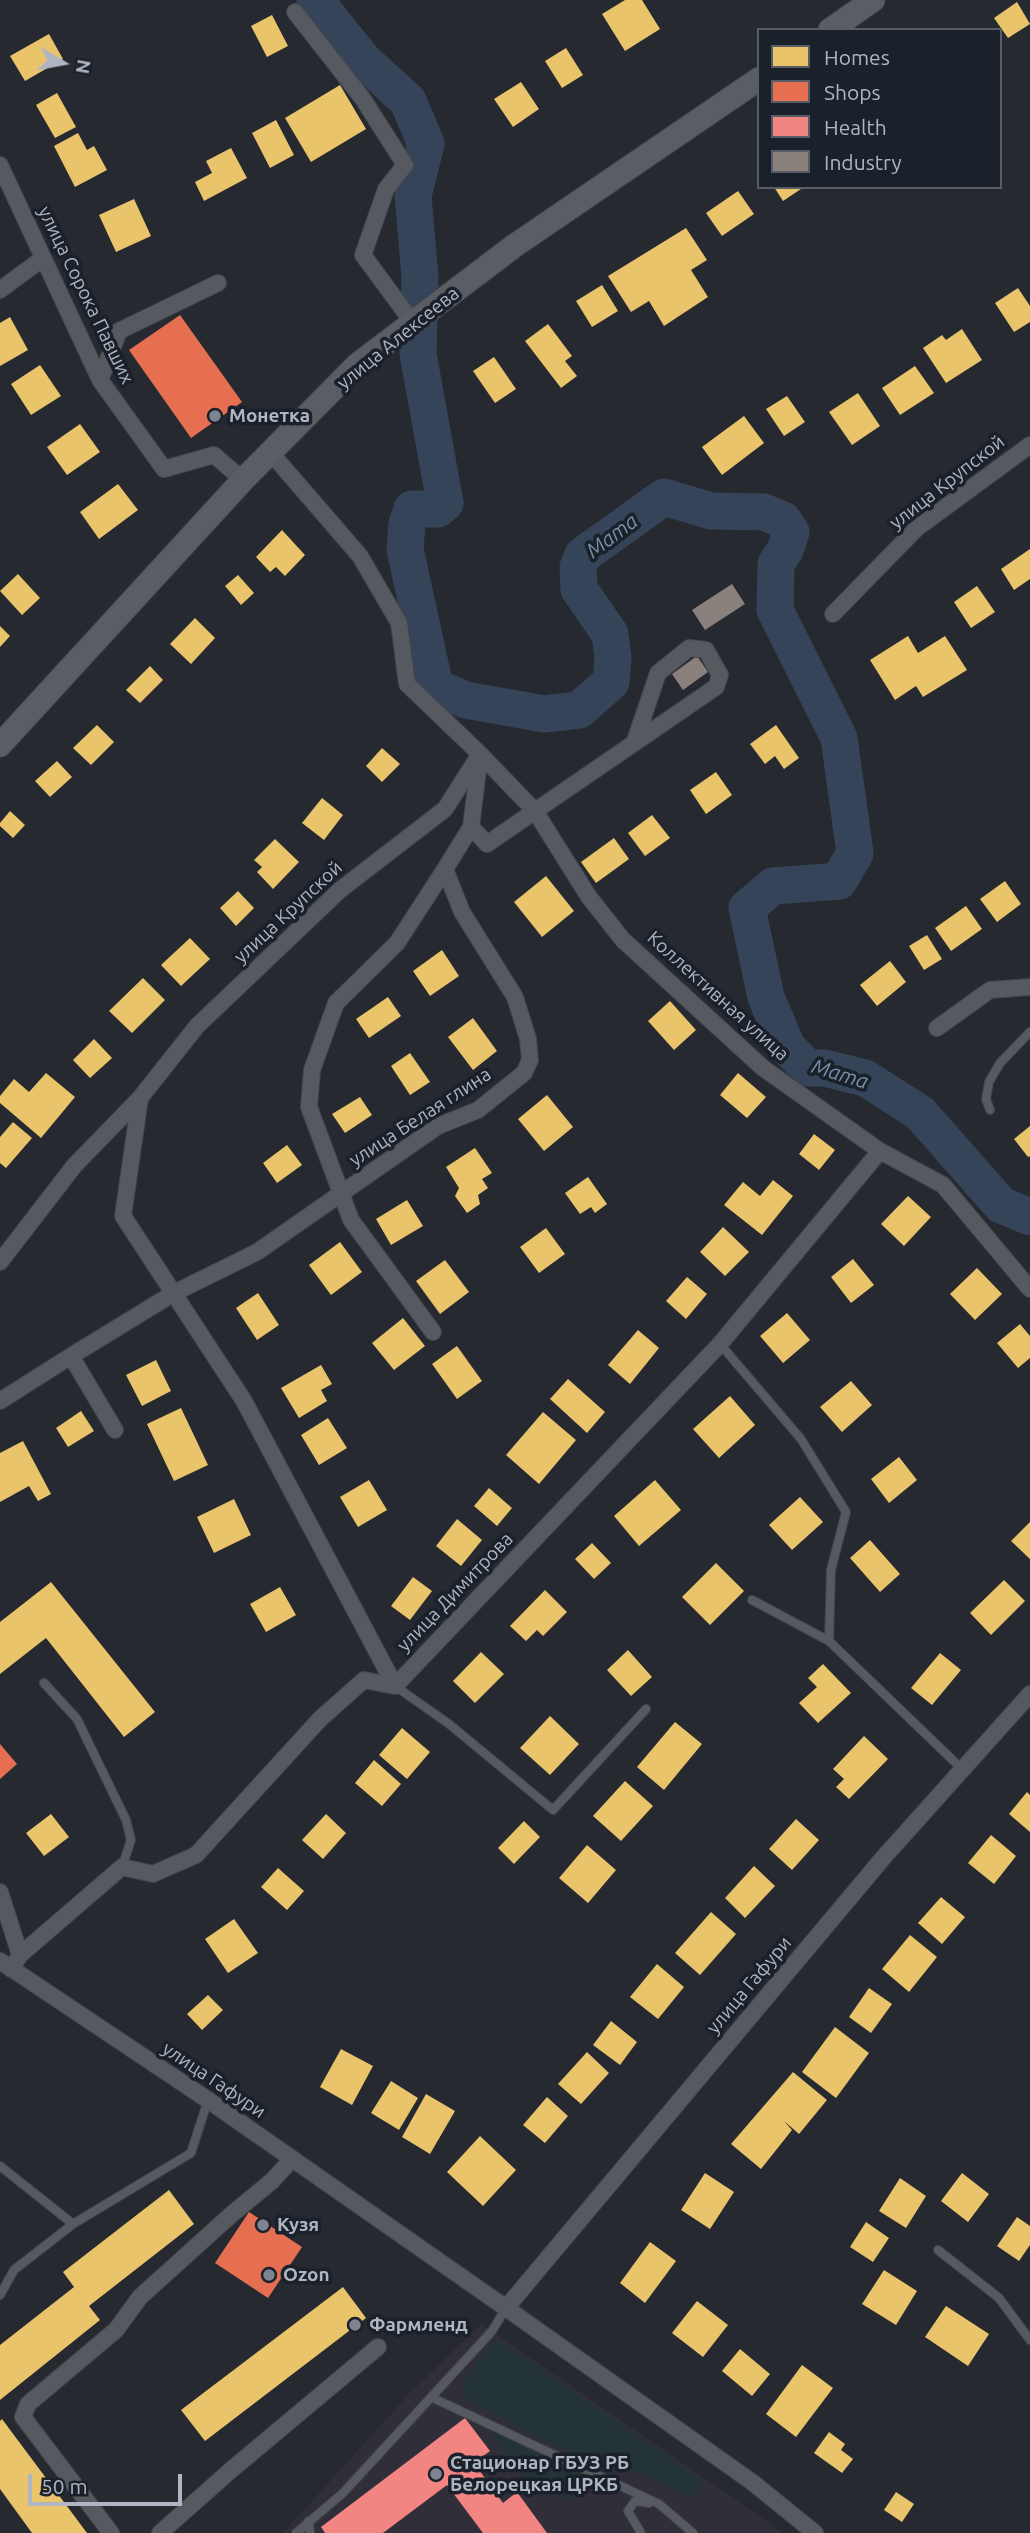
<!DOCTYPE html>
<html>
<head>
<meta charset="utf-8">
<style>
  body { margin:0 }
  #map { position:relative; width:1030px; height:2533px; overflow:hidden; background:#262a30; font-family:Ubuntu,sans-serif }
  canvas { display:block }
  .legend { position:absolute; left:757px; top:28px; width:245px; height:161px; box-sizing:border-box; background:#1a212a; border:2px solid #565d67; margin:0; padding:9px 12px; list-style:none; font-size:21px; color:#afb6c3 }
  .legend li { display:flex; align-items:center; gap:14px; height:35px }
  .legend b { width:35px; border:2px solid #565d67 }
  .north { position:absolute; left:28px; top:28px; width:70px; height:70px; -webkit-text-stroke:5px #1a212a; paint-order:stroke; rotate:100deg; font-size:19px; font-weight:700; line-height:28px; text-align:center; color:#afb6c3 }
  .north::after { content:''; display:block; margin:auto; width:24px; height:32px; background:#afb6c3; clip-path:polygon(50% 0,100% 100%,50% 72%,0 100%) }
  .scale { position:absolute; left:28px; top:2474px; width:154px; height:32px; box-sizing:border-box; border:4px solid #afb6c3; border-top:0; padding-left:9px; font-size:21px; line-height:24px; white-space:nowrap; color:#afb6c3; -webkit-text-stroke:5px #1a212a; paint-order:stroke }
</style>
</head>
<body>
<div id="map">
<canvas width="1030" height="2533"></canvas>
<ul class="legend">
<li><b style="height:19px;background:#e9c46a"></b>Homes</li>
<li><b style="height:19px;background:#e76f51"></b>Shops</li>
<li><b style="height:19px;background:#f28482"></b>Health</li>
<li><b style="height:19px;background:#8a817c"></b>Industry</li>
</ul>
<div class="north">N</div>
<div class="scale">50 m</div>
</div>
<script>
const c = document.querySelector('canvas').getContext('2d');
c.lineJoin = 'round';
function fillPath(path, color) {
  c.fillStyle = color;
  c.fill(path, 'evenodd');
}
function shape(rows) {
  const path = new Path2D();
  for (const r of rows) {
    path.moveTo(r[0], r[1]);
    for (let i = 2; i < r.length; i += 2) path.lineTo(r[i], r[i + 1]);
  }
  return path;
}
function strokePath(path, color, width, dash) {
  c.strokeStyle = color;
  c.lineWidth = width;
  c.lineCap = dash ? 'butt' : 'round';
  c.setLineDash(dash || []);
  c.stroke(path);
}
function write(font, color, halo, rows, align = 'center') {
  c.font = font + ' Ubuntu,sans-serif';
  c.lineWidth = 7;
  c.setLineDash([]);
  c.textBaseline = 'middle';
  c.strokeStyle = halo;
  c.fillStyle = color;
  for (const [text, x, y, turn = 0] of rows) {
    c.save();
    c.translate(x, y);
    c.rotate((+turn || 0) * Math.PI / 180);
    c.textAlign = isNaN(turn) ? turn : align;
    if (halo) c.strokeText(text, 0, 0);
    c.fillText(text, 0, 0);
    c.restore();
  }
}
const medical = shape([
  [481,2324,775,2527,780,2533,283,2533,408,2395]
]);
const green = shape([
  [497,2339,704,2481,693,2499,640,2472,610,2473,472,2403,465,2396,462,2387,468,2374],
  [498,2430,503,2430,588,2475,586,2488,573,2499,564,2499,530,2485,492,2435]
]);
const homes = shape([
  [625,0,642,0,660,29,625,51,602,14],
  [1017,2,1030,24,1008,38,994,18],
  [272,15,288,46,267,57,251,26],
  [49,34,63,59,25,81,10,56],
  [566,48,583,75,562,88,545,61],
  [521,82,539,109,513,127,494,99],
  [340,85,366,129,311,162,285,118],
  [57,93,76,127,55,138,36,105],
  [276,120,294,155,270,168,252,133],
  [78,133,87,150,94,146,107,170,75,187,54,146],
  [231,148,247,178,204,201,195,182,212,173,206,161],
  [774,187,804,187,783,201],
  [738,191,754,214,722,236,706,213],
  [134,199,151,236,116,252,99,215],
  [686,228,707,260,691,270,708,297,664,326,649,301,631,312,608,276],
  [602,285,618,311,592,327,576,301],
  [1018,288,1030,306,1030,322,1014,332,995,303],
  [10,317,28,350,0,366,0,323],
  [548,324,572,356,565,361,577,376,561,388,525,341],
  [962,329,982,360,946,383,923,348,942,335,946,340],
  [494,357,516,389,495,403,473,371],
  [40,365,61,396,31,415,11,384],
  [915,366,934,393,900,415,882,388],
  [858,393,880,426,852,445,829,412],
  [787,396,805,422,784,436,766,409],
  [744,416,764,443,722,475,702,447],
  [80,424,100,452,67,475,47,447],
  [118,484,138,510,99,539,80,512],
  [282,530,305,555,285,576,276,567,270,572,256,557],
  [1030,549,1030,579,1014,590,1001,569],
  [18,574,40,598,22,615,0,591],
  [238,575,254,593,241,605,225,586],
  [977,586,995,612,971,628,954,602],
  [195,618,215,638,191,664,170,644],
  [0,626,10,636,0,647],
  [908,636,918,653,945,636,967,670,923,697,916,686,895,700,870,660],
  [150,666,163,680,140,703,126,690],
  [97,725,114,742,91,765,73,748],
  [776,725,799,758,784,769,775,756,765,764,750,744],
  [382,748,400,764,382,782,366,766],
  [57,761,72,777,50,797,35,781],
  [716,772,732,795,706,814,690,790],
  [322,798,343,815,324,840,302,823],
  [10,811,25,825,13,838,0,826,0,823],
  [652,815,670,838,645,856,628,833],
  [614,838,629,859,596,883,581,862],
  [275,839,299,862,273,889,257,872,262,867,254,860],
  [546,876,574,911,542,937,514,902],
  [1005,881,1021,904,997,922,980,899],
  [238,891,254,908,236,926,220,908],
  [966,906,982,929,951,951,935,928],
  [927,935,942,959,924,970,909,946],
  [190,938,210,959,181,986,161,965],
  [442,950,459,976,430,996,413,971],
  [890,961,906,982,877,1006,860,985],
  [143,978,165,1000,132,1033,109,1011],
  [388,997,401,1016,369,1038,356,1019],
  [670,1001,696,1030,674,1050,648,1021],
  [473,1018,497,1051,473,1070,448,1037],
  [94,1039,112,1058,90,1078,73,1060],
  [410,1053,430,1082,410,1095,391,1066],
  [46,1073,75,1097,41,1138,0,1103,0,1096,14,1079,29,1092],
  [738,1073,766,1097,747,1118,720,1095],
  [547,1095,573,1127,544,1151,518,1119],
  [360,1097,372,1115,345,1133,332,1114],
  [13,1122,32,1138,6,1168,0,1163,0,1137],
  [1030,1126,1030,1156,1028,1157,1014,1139],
  [814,1134,835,1150,819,1170,799,1154],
  [287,1145,302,1165,277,1183,263,1163],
  [475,1148,492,1173,482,1179,488,1188,478,1195,480,1204,467,1213,455,1196,459,1188,446,1167],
  [588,1177,607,1204,595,1213,591,1207,580,1214,565,1193],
  [773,1180,793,1196,762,1235,724,1205,743,1182,760,1196],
  [908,1196,931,1217,904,1246,881,1224],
  [407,1200,423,1226,391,1245,376,1219],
  [723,1227,749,1252,725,1276,700,1252],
  [546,1228,565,1254,539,1273,520,1247],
  [340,1242,362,1272,331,1295,309,1265],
  [853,1259,874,1285,851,1303,831,1277],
  [445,1260,469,1292,440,1314,416,1281],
  [977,1268,1002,1294,975,1320,950,1294],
  [687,1277,707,1294,686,1319,666,1301],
  [258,1293,279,1325,257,1340,236,1308],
  [787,1313,810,1340,783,1363,760,1336],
  [403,1318,425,1346,394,1370,372,1343],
  [1020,1324,1030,1336,1030,1358,1018,1368,997,1343],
  [638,1330,659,1348,630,1384,608,1365],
  [457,1346,482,1381,457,1399,432,1364],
  [156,1360,171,1391,142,1406,126,1375],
  [321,1365,332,1384,321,1390,327,1401,299,1418,281,1388],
  [568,1379,605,1412,587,1433,550,1399],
  [851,1381,872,1405,842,1432,820,1407],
  [730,1396,755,1425,719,1458,693,1429],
  [181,1408,208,1465,174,1481,147,1424],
  [81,1411,94,1431,68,1447,56,1428],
  [543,1412,576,1440,539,1484,506,1455],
  [328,1418,347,1448,319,1465,301,1435],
  [23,1441,51,1494,38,1501,29,1486,0,1502,0,1453],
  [899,1457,917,1480,889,1503,871,1479],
  [369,1480,387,1510,358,1527,340,1497],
  [655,1480,681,1510,639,1546,614,1516],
  [489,1488,512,1508,497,1526,474,1506],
  [800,1497,823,1522,792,1550,769,1525],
  [234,1499,251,1535,214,1553,197,1517],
  [457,1519,482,1540,461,1566,436,1546],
  [1030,1522,1030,1559,1011,1541],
  [870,1540,900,1574,880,1592,850,1558],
  [592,1543,611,1563,594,1579,575,1559],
  [716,1563,744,1591,710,1625,682,1597],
  [413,1577,432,1591,410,1620,391,1606],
  [1004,1580,1025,1601,991,1635,970,1613],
  [51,1582,155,1712,124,1737,46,1638,0,1674,0,1622],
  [280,1587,296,1615,266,1632,250,1604],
  [545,1590,567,1612,543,1636,537,1630,526,1641,510,1626],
  [628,1650,652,1677,631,1696,607,1670],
  [481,1652,504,1674,475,1703,453,1681],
  [940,1653,961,1670,932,1705,911,1688],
  [823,1664,851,1693,818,1723,799,1703,817,1687,808,1678],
  [550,1716,579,1744,550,1775,520,1748],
  [675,1722,702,1744,664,1790,637,1767],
  [402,1728,430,1752,407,1779,379,1755],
  [864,1736,888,1759,849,1799,836,1787,844,1779,833,1769],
  [374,1760,401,1784,382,1806,355,1783],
  [625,1781,653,1806,621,1841,593,1816],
  [1027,1792,1030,1795,1030,1832,1009,1814],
  [51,1814,69,1837,44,1856,26,1833],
  [326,1814,346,1833,323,1859,302,1840],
  [796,1819,819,1840,792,1870,769,1849],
  [524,1821,540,1837,514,1864,498,1848],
  [991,1835,1016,1856,994,1884,968,1863],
  [587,1845,616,1870,588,1903,559,1878],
  [754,1866,775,1886,745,1918,725,1898],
  [278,1868,304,1891,287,1910,261,1887],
  [941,1897,965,1917,942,1944,918,1923],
  [711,1912,736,1934,700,1975,675,1953],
  [234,1919,258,1953,228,1973,205,1939],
  [910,1935,937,1957,909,1992,882,1969],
  [657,1964,684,1987,658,2019,630,1997],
  [869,1988,892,2004,871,2033,849,2017],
  [208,1995,223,2010,202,2030,187,2014],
  [611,2021,637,2042,620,2065,593,2045],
  [835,2027,869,2053,836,2098,802,2072],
  [341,2049,373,2066,352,2105,320,2087],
  [587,2052,609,2073,581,2104,558,2084],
  [793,2072,827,2100,799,2134,784,2121,792,2130,761,2169,731,2144],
  [391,2081,418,2098,399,2130,371,2113],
  [426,2094,455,2111,430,2154,402,2137],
  [547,2097,568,2116,545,2143,523,2125],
  [480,2136,516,2170,483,2206,447,2172],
  [705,2173,734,2192,710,2229,681,2210],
  [962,2173,989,2194,968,2222,941,2201],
  [900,2178,926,2196,906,2228,879,2211],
  [169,2190,194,2224,89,2306,100,2320,0,2400,0,2345,74,2287,63,2272],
  [1017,2217,1030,2226,1030,2245,1019,2261,997,2246],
  [866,2222,889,2238,873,2262,850,2247],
  [650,2242,676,2261,645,2303,620,2283],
  [884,2270,917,2291,896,2325,862,2304],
  [343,2287,366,2318,205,2441,181,2410],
  [697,2301,728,2325,703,2357,672,2333],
  [946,2306,989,2334,968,2366,925,2337],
  [740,2349,770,2374,752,2396,722,2371],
  [802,2365,833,2388,796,2437,766,2414],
  [2,2419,87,2533,32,2533,0,2489,0,2421],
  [829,2432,845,2444,841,2450,853,2459,842,2473,814,2453],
  [896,2492,914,2504,902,2522,884,2510]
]);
const shops = shape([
  [180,315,242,402,191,438,129,350],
  [0,1744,17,1764,0,1779],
  [249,2212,302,2247,268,2298,215,2263]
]);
const health = shape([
  [465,2418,490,2451,474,2463,503,2503,517,2492,547,2533,483,2533,447,2485,383,2533,325,2533,321,2527]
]);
const industry = shape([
  [732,584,745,604,705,630,692,610],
  [697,656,708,672,683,690,672,674]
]);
const river = shape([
  [315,0,364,61,408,101,426,144,413,196,420,277,418,354,445,503,438,509,412,509,407,524,405,549,435,687,466,700,544,714,579,710,611,682,613,658,610,634,579,589,578,567,583,555,664,497,711,511,764,512,783,520,791,532,785,550,776,564,775,610,839,738,855,853,839,881,773,886,747,908,766,997,787,1047,808,1068,825,1068,865,1078,920,1113,1001,1205,1030,1217]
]);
const lane = shape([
  [990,1110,986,1099,989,1082,1000,1063,1030,1032],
  [720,1344,801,1439,846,1512,831,1570,829,1641,962,1769],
  [752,1600,829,1641],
  [44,1683,77,1719,126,1820,131,1840,122,1867],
  [395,1686,449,1724,553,1810,646,1709],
  [0,2166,73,2224],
  [938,2250,999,2298,1030,2340],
  [0,2295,14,2270,73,2224,191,2153,208,2100],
  [431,2397,659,2504,693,2533],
  [309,2521,310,2533],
  [296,2533,343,2493,492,2331,506,2308],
  [641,2533,628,2511,635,2501,649,2503]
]);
const street = shape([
  [295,12,363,99,405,165,386,189,363,255,413,323],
  [0,165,100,380,164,469,214,455,243,480],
  [0,290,42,259],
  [100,380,119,331,218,283],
  [271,453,360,556,399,623,407,684,480,754,471,827,487,844,535,811,589,897,623,940,763,1068,880,1151,943,1185,1030,1289],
  [833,614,917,528,1030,445],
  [937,1028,990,990,1030,987],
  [140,1098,123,1216,244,1401,395,1686],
  [0,1262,74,1166,140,1098,197,1026,340,890,445,809,480,754,535,811,716,687,720,675,706,650,689,648,658,673,635,741],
  [433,1332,351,1220,309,1107,312,1070,336,1003,397,943,445,869],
  [0,1401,71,1356],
  [115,1430,71,1356,174,1293,257,1252,438,1126,478,1110,524,1073,530,1060,528,1039,515,997,462,912,445,869,471,827],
  [0,1892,20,1955],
  [0,1961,208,2100,506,2308,752,2482,815,2533],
  [11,1969,20,1955,122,1867,153,1874,196,1855,320,1719,364,1680,395,1686,720,1344,880,1151],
  [506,2308,883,1858,1030,1694],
  [111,2533,23,2417,28,2404,116,2330,140,2297,232,2214,272,2181,292,2159],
  [160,2533,231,2470,378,2347]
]);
const secondary = shape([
  [830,30,873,0],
  [0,745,243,480,357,365,514,246,759,79]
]);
const markers = [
  [215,416,7,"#7f8590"],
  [263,2225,7,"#7f8590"],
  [269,2275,7,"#7f8590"],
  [355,2325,7,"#7f8590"],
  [436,2474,7,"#7f8590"]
];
const streetNames = [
  ["улица Сорока Павших",86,295,64],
  ["улица Алексеева",398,338,-39],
  ["улица Крупской",947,482,-38],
  ["улица Крупской",288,912,-43],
  ["Коллективная улица",718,996,42],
  ["улица Белая глина",420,1117,-33],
  ["улица Димитрова",455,1592,-46],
  ["улица Гафури",749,1985,-50],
  ["улица Гафури",214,2080,34]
];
const poiNames = [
  ["Монетка",229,416],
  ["Кузя",277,2225],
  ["Ozon",283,2275],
  ["Фармленд",369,2325],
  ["Стационар ГБУЗ РБ",450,2463],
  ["Белорецкая ЦРКБ",450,2485]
];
const waterNames = [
  ["Мата",612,536,-37],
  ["Мата",840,1074,17]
];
fillPath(medical, '#302e39');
fillPath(green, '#243436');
fillPath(homes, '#e9c46a');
fillPath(shops, '#e76f51');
fillPath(health, '#f28482');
fillPath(industry, '#8a817c');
strokePath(river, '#364459', 37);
strokePath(lane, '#42454a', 10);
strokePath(street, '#42454a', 18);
strokePath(secondary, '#43474d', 25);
strokePath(lane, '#56595f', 8);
strokePath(street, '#56595f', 16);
strokePath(secondary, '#5a5d64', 23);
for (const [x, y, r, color] of markers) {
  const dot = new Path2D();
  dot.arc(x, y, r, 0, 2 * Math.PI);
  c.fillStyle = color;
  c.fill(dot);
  strokePath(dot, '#1a212a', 2.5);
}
write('19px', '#afb6c3', '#1a212a', streetNames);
write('bold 19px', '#afb6c3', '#1a212a', poiNames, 'left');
write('italic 21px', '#798da9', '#1a212a', waterNames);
</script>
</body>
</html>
